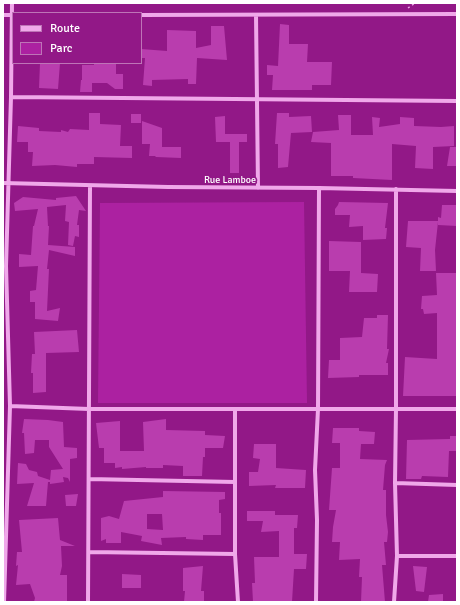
<!DOCTYPE html>
<html>
<head>
<meta charset="utf-8">
<style>
  body { margin:0 }
  #map { position:relative; width:460px; height:605px; overflow:hidden; background:#921887; font-family:Signika,sans-serif }
  canvas { display:block }
  .frame { position:absolute; inset:0; border:4px solid #fff; pointer-events:none }
  .legend { position:absolute; left:12px; top:12px; width:130px; height:52px; box-sizing:border-box; background:#921887; border:1px solid #be74b7; margin:0; padding:5px 7px; list-style:none; font-size:12px; color:#fff }
  .legend li { display:flex; align-items:center; gap:8px; height:20px }
  .legend b { width:20px; border:1px solid #be74b7 }
</style>
</head>
<body>
<div id="map">
<canvas width="460" height="605"></canvas>
<div class="frame"></div>
<ul class="legend">
<li><b style="height:5px;background:#f0a8ea"></b>Route</li>
<li><b style="height:11px;background:#ac21a1"></b>Parc</li>
</ul>
</div>
<script>
const c = document.querySelector('canvas').getContext('2d');
c.lineJoin = 'round';
function fillPath(path, color) {
  c.fillStyle = color;
  c.fill(path, 'evenodd');
}
function shape(rows) {
  const path = new Path2D();
  for (const r of rows) {
    path.moveTo(r[0], r[1]);
    for (let i = 2; i < r.length; i += 2) path.lineTo(r[i], r[i + 1]);
  }
  return path;
}
function strokePath(path, color, width, dash) {
  c.strokeStyle = color;
  c.lineWidth = width;
  c.lineCap = dash ? 'butt' : 'round';
  c.setLineDash(dash || []);
  c.stroke(path);
}
function write(font, color, halo, rows, align = 'center') {
  c.font = font + ' Signika,sans-serif';
  c.lineWidth = 3.5;
  c.setLineDash([]);
  c.textBaseline = 'middle';
  c.strokeStyle = halo;
  c.fillStyle = color;
  for (const [text, x, y, turn = 0] of rows) {
    c.save();
    c.translate(x, y);
    c.rotate((+turn || 0) * Math.PI / 180);
    c.textAlign = isNaN(turn) ? turn : align;
    if (halo) c.strokeText(text, 0, 0);
    c.fillText(text, 0, 0);
    c.restore();
  }
}
const green = shape([
  [304,202,307,403,98,403,100,203]
]);
const building = shape([
  [280,24,289,25,289,44,308,44,307,62,332,62,331,85,312,85,312,90,272,90,273,75,267,75,267,65,278,66],
  [211,26,224,26,227,60,197,58,196,84,188,84,188,79,152,80,152,86,143,85,145,58,141,58,141,49,167,51,167,30,196,31,196,48,211,45],
  [40,63,60,63,58,89,39,88],
  [94,63,116,63,116,74,123,74,123,89,115,89,107,83,92,83,92,92,80,92,81,80,82,80,82,65,94,65],
  [89,113,100,113,100,124,121,125,120,146,132,146,132,158,94,157,94,164,77,164,77,167,55,165,32,166,33,152,28,152,28,142,17,142,18,126,39,128,39,131,61,132,61,130,68,132,70,129,89,130],
  [277,113,289,113,289,117,311,116,312,132,291,133,288,167,278,168,278,144,275,144],
  [131,114,141,114,141,123,131,123],
  [338,115,351,115,351,135,373,135,372,117,380,118,379,127,400,124,400,117,414,118,414,126,441,127,454,126,454,146,433,147,433,169,415,168,416,146,392,144,392,180,353,178,353,176,331,176,331,143,311,142,313,132,339,130],
  [225,116,225,134,247,134,247,142,239,142,239,173,230,173,230,142,216,142,215,117],
  [142,121,162,128,162,147,181,147,181,158,156,157,155,156,149,156,150,144,142,144],
  [450,147,457,147,457,166,447,166],
  [76,196,86,211,79,210,77,225,79,225,79,237,75,236,73,246,68,245,69,222,65,221,66,205,47,207,48,226,49,226,48,245,75,247,75,256,49,250,47,269,49,269,47,311,60,308,58,321,35,319,35,302,30,302,30,291,36,290,38,266,19,267,19,254,31,255,33,226,34,226,38,209,15,211,14,203,23,197,56,200,56,198],
  [339,202,388,203,385,228,387,228,386,239,363,240,363,226,349,227,350,215,335,215,335,209,338,205],
  [442,205,457,205,457,226,438,225,438,222,435,250,436,271,420,271,421,248,406,247,408,221,438,221,438,217,441,218],
  [329,241,361,242,361,273,378,274,377,292,349,292,350,271,329,271],
  [436,273,457,273,457,396,403,396,405,357,437,359,437,313,424,314,423,309,421,309,422,296,437,295],
  [377,315,388,315,387,349,389,349,386,363,388,363,388,375,359,375,359,377,328,378,329,360,340,360,340,338,362,337,364,318,377,318],
  [77,330,79,352,46,353,46,392,33,393,33,373,31,373,32,354,35,354,34,332],
  [24,419,48,420,63,422,64,447,77,448,77,458,70,459,70,482,68,478,63,477,64,482,50,484,50,482,48,482,46,506,27,506,34,483,17,484,18,463,26,464,29,470,37,472,38,476,50,480,51,470,63,469,49,447,49,440,35,440,34,453,25,454,24,433,22,433],
  [166,419,166,430,205,431,205,435,225,436,223,448,205,448,205,457,203,457,202,476,183,476,183,466,163,465,163,468,146,468,146,467,122,469,122,467,115,468,115,463,104,463,104,448,99,448,96,423,120,421,120,451,144,451,143,422],
  [333,428,359,428,359,431,375,432,374,444,361,444,360,459,387,460,385,465,383,490,386,490,386,515,388,532,387,542,384,542,386,565,382,565,385,602,361,602,362,577,359,577,360,559,339,560,340,542,332,542,333,527,336,510,329,510,332,468,340,468,340,443,332,443],
  [450,436,457,436,457,451,449,451,448,477,422,476,421,479,406,479,407,440,450,439],
  [254,444,276,444,276,468,306,470,305,488,275,488,276,485,249,486,249,472,258,472,260,459,253,458],
  [163,491,225,492,225,499,219,500,219,513,221,513,221,535,203,535,203,540,186,539,186,537,161,538,162,545,141,541,142,536,121,532,121,543,106,543,106,539,101,541,101,518,109,516,119,519,124,501,163,497],
  [147,514,162,514,163,530,147,529],
  [78,494,76,506,66,506,65,495],
  [247,511,275,511,275,515,298,515,297,528,294,528,294,554,307,554,306,569,294,569,292,602,253,602,252,583,255,583,254,557,279,557,279,531,261,532,263,521,247,521],
  [58,518,60,540,75,546,61,546,62,566,60,575,67,575,67,602,34,602,35,598,30,584,16,585,18,565,16,566,17,552,22,552,19,520],
  [203,566,201,591,204,591,204,602,184,602,185,591,183,591,183,568],
  [413,566,427,567,424,592,416,591],
  [122,574,141,575,141,588,122,588],
  [443,594,443,602,428,602,429,595]
]);
const path = shape([
  [408,8,415,3]
]);
const street = shape([
  [3,15,13,15],
  [141,15,457,14],
  [256,15,258,188],
  [11,97,457,101],
  [3,183,168,187,319,188,457,191],
  [10,406,89,409,457,409],
  [235,409,235,554,238,602],
  [89,479,235,482],
  [395,483,457,485],
  [89,552,235,554],
  [397,556,457,556],
  [4,602,10,406,6,266,11,97,12,3],
  [88,602,90,186],
  [316,602,317,520,315,470,318,409,319,188],
  [394,602,397,556,395,483,396,409,396,189]
]);
const streetNames = [
  ["Rue Lamboe",230,180]
];
fillPath(green, '#ac21a1');
fillPath(building, '#b93dae');
strokePath(path, '#f0a8ea', 1.5, [2, 3]);
strokePath(street, '#f0a8ea', 4);
write('10px', '#fff', '#921887', streetNames);
</script>
</body>
</html>
